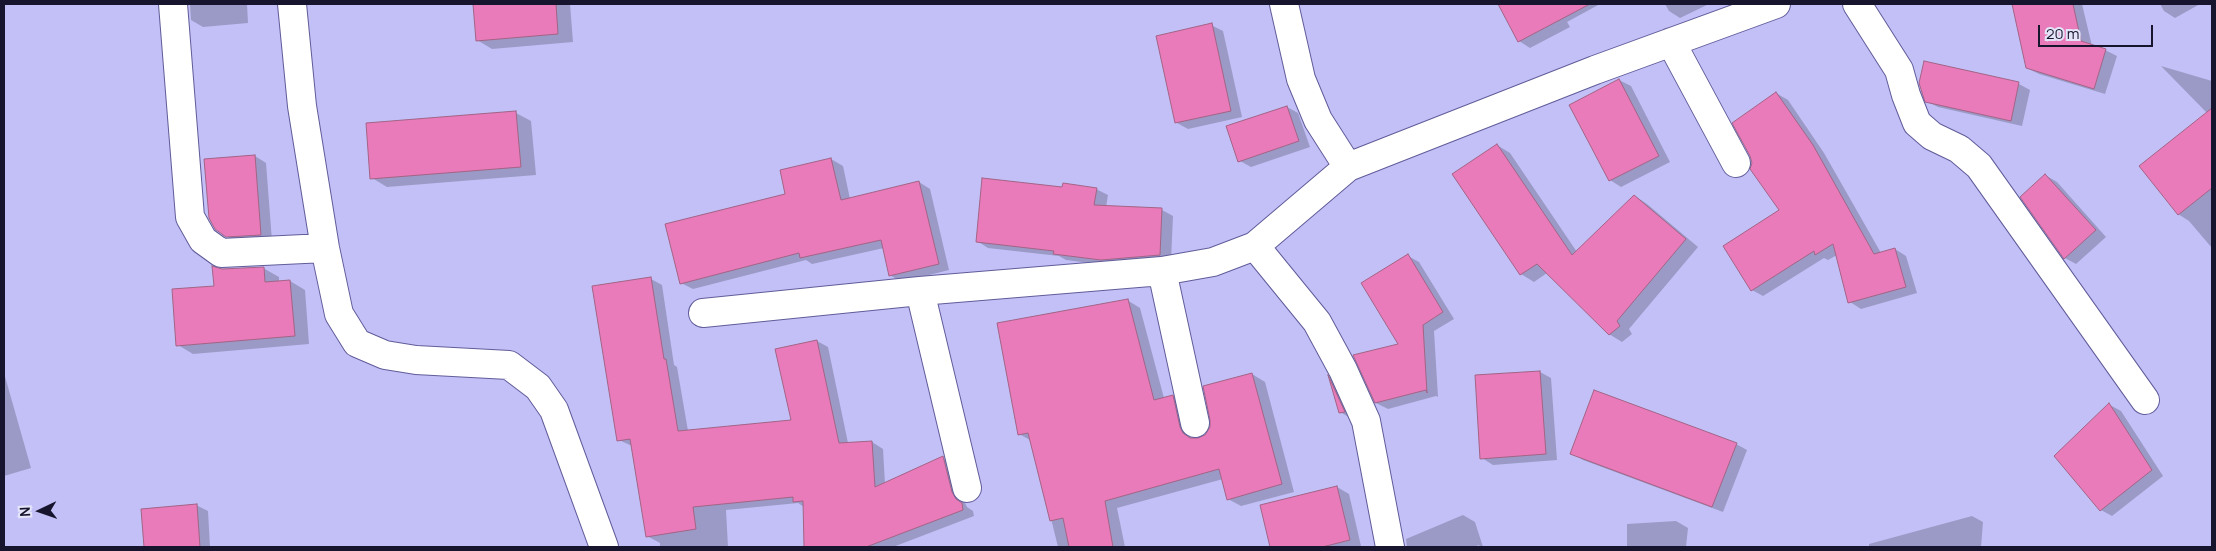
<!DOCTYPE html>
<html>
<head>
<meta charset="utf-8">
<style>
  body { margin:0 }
  #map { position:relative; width:2216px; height:551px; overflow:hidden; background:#c2c0f7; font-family:Manrope,sans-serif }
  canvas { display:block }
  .frame { position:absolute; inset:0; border:5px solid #17152d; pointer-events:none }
  .north { position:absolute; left:15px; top:486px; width:50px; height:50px; -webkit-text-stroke:4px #e5e5fa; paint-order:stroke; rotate:267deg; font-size:14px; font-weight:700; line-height:20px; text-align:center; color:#17152d }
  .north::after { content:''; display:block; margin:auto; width:18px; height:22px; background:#17152d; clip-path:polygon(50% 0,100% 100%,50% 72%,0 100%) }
  .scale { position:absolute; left:2038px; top:25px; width:115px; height:22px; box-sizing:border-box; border:2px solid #17152d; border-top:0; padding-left:6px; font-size:15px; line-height:18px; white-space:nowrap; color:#17152d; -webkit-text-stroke:4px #e5e5fa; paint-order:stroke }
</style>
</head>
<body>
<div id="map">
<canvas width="2216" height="551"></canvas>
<div class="frame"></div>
<div class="north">N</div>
<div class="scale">20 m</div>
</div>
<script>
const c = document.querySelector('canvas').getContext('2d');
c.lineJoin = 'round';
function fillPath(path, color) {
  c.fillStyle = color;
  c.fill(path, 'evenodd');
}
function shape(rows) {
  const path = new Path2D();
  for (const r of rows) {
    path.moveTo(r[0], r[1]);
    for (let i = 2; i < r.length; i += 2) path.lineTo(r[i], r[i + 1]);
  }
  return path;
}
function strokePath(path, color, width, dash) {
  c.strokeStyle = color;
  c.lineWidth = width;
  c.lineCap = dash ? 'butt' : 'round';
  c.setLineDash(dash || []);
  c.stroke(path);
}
const shadow = shape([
  [190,4,247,4,248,23,203,27,191,20],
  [474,4,570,4,573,42,492,49,477,40],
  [1499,4,1600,4,1567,22,1570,27,1530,48,1519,41],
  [1665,4,1709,4,1680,18,1669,11],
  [2013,4,2082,4,2092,46,2105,50,2117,56,2105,94,2039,74,2027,68],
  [2160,4,2200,4,2175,18,2164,11],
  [1211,25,1223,31,1242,117,1188,129,1177,123,1157,37],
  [1925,63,2019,84,2030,90,2022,126,1938,107,1926,101],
  [2161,66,2212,81,2212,248,2189,221,2178,214,2207,113],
  [1619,80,1631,86,1670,162,1621,187,1610,180],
  [1776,93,1788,100,1824,153,1881,253,1895,249,1906,256,1917,293,1861,309,1850,302,1837,255,1828,260,1824,258,1763,296,1752,290,1781,211],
  [1287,107,1298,113,1310,147,1251,167,1240,161],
  [516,113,531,121,536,175,387,187,372,178],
  [1497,145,1510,153,1577,252,1635,196,1647,204,1698,247,1629,329,1632,334,1622,342,1609,334,1547,273,1534,282,1521,274,1454,174],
  [255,156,266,163,272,241,238,243,226,236],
  [831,159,843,166,850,199,919,182,930,189,949,270,901,282,890,275,884,248,812,264,806,260,693,289,681,283],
  [2045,175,2057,182,2106,237,2076,264,2065,258],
  [1063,189,1096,189,1108,195,1106,207,1162,210,1173,216,1171,261,1113,266,1066,260,1059,256,988,248,977,241],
  [1408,256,1419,262,1454,319,1434,331,1438,397,1436,396,1388,409,1376,403,1400,345],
  [263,268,279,277,279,282,290,281,305,290,309,344,193,354,178,345,215,287,222,270],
  [651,279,662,285,674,365,677,367,688,431,792,421,817,341,828,347,848,443,872,442,883,449,885,484,943,458,954,464,963,499,967,507,973,511,974,516,893,547,805,547,804,507,798,503,726,510,728,547,660,547,660,543,647,536,632,446,619,440],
  [1127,300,1140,308,1164,398,1173,396,1186,403,1195,439,1206,436,1252,374,1265,382,1294,492,1241,506,1228,499,1223,479,1117,508,1125,547,1058,547,1032,441,1019,434],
  [1540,372,1551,378,1557,460,1493,465,1482,458],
  [4,373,31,468,4,476],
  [1330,377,1339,383,1352,419,1340,412],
  [2110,405,2121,411,2163,476,2112,516,2101,510],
  [1736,444,1747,450,1723,512,1583,460,1572,453],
  [1337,487,1349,494,1361,546,1272,547,1262,506],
  [196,505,208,511,210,547,145,547,142,510],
  [1463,515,1475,522,1483,547,1480,547,1479,545,1474,547,1407,547,1406,539],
  [1972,516,1983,522,1981,547,1869,547,1869,544],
  [1676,521,1688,528,1686,547,1627,547,1627,524]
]);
const building = shape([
  [473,4,556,4,558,34,476,41,473,4],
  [1498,4,1590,4,1518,42,1498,4],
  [2012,4,2073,4,2081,41,2106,49,2094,89,2026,68,2012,4],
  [1212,23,1231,111,1175,123,1156,36,1212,23],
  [1924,61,2019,82,2011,121,1925,102,1919,83,1924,61],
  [1619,79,1659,156,1609,181,1569,105,1619,79],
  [1776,92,1813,145,1874,254,1895,248,1906,287,1848,303,1833,244,1815,255,1814,251,1751,291,1723,246,1779,210,1750,169,1752,163,1750,156,1732,123,1776,92],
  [1287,106,1299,141,1238,162,1226,126,1287,106],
  [2212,108,2212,188,2178,215,2139,166,2212,108],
  [516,111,521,167,370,179,366,123,516,111],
  [1497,144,1572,255,1634,195,1686,239,1617,321,1620,326,1609,335,1537,264,1520,275,1452,174,1497,144],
  [255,155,261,235,226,237,215,229,209,218,204,159,255,155],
  [831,158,841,200,919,181,939,264,889,276,881,240,800,258,799,253,680,284,665,224,785,194,780,170,831,158],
  [2045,174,2096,230,2064,259,2020,197,2045,174],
  [982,178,1062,187,1063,183,1097,188,1094,205,1162,208,1160,255,1101,260,1053,254,1054,251,976,242,982,178],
  [1408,254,1443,312,1423,325,1427,393,1426,390,1375,403,1353,355,1398,344,1361,283,1408,254],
  [212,266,222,269,264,267,265,282,290,280,295,336,176,346,172,289,214,286,212,266],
  [651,277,664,359,666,359,678,431,791,420,775,349,817,340,839,443,872,441,875,487,943,456,952,492,956,499,962,503,963,510,866,547,804,547,803,501,793,502,793,497,693,507,696,529,646,537,630,439,617,441,592,286,651,277],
  [1128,299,1154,400,1173,395,1180,427,1183,433,1190,438,1198,438,1205,435,1210,427,1210,420,1203,386,1252,373,1282,484,1227,500,1219,469,1105,501,1113,547,1069,547,1063,518,1050,521,1028,433,1018,435,997,323,1128,299],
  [1540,371,1546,454,1480,459,1475,375,1540,371],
  [1328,375,1329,377,1345,412,1339,413,1328,375],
  [1594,390,1737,443,1712,507,1570,454,1594,390],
  [2109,403,2152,470,2100,511,2054,456,2109,403],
  [1337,486,1350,540,1322,547,1270,547,1260,505,1337,486],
  [197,504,200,547,144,547,141,509,197,504]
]);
const minor = shape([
  [173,4,190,217,203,240,221,253,325,248],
  [292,4,302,106,325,248,339,314,357,343,385,355,416,360,509,365,538,387,554,410,604,547],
  [1284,4,1301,79,1318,120,1348,167],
  [1857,4,1899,70,1906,95,1917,123,1932,136,1959,149,1979,166,2145,400],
  [1671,42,1736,163],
  [1255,246,1317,322,1343,370,1366,421,1390,547],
  [1162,271,1195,423],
  [920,291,967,488],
  [703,313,920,291,1162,271,1213,262,1255,246,1348,167,1595,70,1776,4]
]);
fillPath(shadow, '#0003');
fillPath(building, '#e97bba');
strokePath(building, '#a36386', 1);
strokePath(minor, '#615c99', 30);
strokePath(minor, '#fff', 28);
</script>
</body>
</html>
